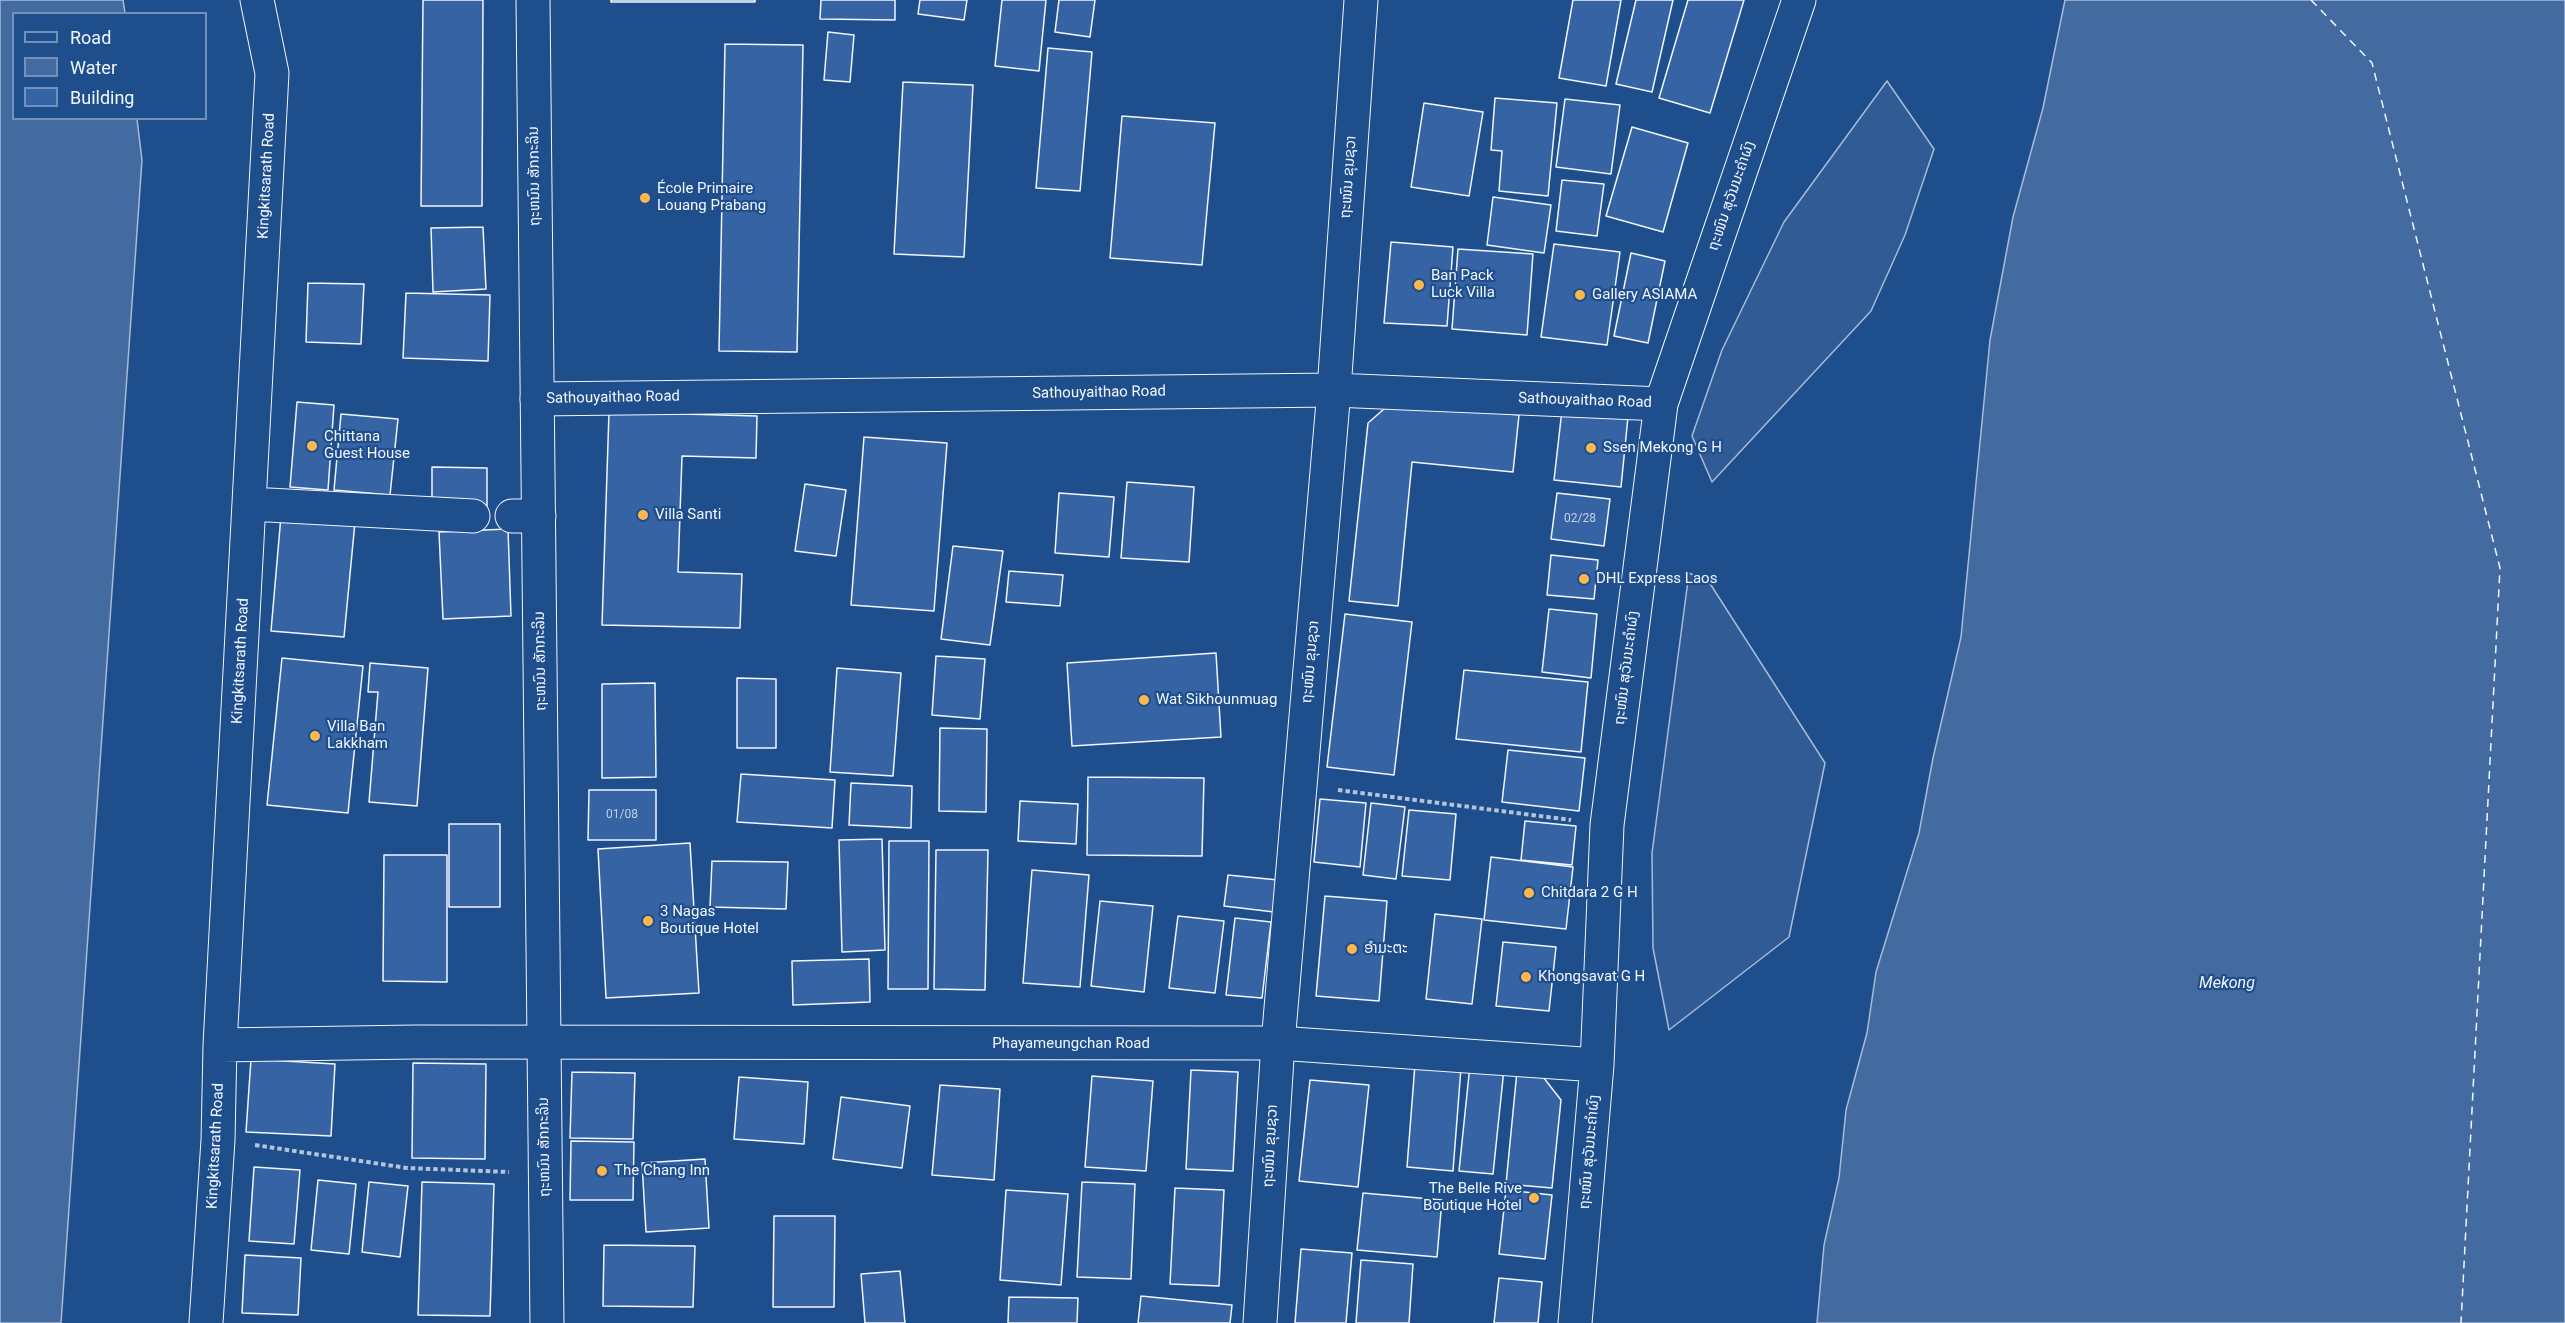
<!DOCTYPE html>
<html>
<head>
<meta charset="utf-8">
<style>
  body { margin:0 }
  #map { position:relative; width:2565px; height:1323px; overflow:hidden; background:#1f4e8c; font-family:Roboto,sans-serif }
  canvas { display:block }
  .legend { position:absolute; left:12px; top:12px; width:195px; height:108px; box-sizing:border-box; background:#1f4e8c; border:2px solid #7391ba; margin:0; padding:8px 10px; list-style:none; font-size:18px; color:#f2f6ff }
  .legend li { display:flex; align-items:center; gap:12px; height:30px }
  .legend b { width:30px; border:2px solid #7391ba }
</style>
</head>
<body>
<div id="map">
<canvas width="2565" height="1323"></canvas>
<ul class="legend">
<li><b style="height:8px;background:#1f4e8c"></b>Road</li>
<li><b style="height:16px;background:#446ba0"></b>Water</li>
<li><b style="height:16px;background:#3563a3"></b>Building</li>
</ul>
</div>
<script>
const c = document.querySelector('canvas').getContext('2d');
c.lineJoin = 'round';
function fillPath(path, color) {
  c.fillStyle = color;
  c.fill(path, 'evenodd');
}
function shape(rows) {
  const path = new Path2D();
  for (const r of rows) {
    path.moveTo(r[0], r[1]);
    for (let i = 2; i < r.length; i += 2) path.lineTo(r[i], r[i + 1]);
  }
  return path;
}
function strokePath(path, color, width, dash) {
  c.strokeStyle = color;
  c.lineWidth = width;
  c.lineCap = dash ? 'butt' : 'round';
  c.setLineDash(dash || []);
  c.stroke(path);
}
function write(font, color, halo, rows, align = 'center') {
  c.font = font + ' Roboto,"Noto Sans Lao",sans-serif';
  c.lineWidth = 4.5;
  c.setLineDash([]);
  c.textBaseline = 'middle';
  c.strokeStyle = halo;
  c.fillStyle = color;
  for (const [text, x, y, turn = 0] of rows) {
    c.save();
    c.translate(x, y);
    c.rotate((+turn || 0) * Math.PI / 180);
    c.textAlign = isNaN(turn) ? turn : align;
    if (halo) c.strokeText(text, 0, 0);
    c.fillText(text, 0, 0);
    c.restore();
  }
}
const built = shape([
  [1887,81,1934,149,1905,235,1871,311,1712,482,1692,436,1722,350,1784,222,1887,81],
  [1689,573,1709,582,1825,763,1789,937,1669,1030,1653,948,1652,853,1689,573]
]);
const water = shape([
  [0,0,123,0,125,13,14,14,14,118,137,119,142,160,61,1323,0,1323,0,0],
  [2065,0,2565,0,2565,1323,1817,1323,1824,1245,1839,1178,1846,1110,1867,1033,1876,972,1919,833,1933,758,1961,637,1990,340,2013,217,2043,108,2065,0]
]);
const ferry = shape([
  [2311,0,2372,63,2500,568,2461,1323]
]);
const building = shape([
  [423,0,483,0,482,206,421,206,423,0],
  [611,0,755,0,755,2,611,2,611,0],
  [821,0,895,0,895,20,820,19,821,0],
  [920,0,967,0,964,20,918,14,920,0],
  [1002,0,1046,0,1039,71,995,66,1002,0],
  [1059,0,1095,0,1090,37,1055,32,1059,0],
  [1573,0,1621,0,1606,86,1559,78,1573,0],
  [1636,0,1673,0,1652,92,1616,84,1636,0],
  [1688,0,1744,0,1710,113,1659,98,1688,0],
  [828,32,854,35,850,82,824,80,828,32],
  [725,44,803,45,797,352,719,351,725,44],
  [1048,48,1092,52,1080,191,1036,188,1048,48],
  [903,82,973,85,964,257,894,254,903,82],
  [1495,98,1557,103,1548,196,1499,191,1502,151,1491,150,1495,98],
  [1565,99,1620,105,1611,174,1556,167,1565,99],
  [1424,103,1483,112,1469,196,1411,187,1424,103],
  [1122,116,1215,123,1202,265,1110,258,1122,116],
  [1632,127,1688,143,1663,232,1606,216,1632,127],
  [1562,180,1604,184,1597,236,1556,231,1562,180],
  [1493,197,1551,205,1544,253,1487,245,1493,197],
  [483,227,486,289,433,292,431,228,483,227],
  [1391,242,1453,247,1447,326,1384,323,1391,242],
  [1554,244,1620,252,1607,345,1541,337,1554,244],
  [1458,249,1533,254,1527,335,1452,329,1458,249],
  [1631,253,1665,261,1648,343,1614,336,1631,253],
  [308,283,364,284,361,344,306,342,308,283],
  [406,293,490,295,488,361,403,358,406,293],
  [297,402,334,405,328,490,290,487,297,402],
  [1392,402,1519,415,1513,472,1412,462,1398,606,1349,601,1368,423,1392,402],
  [1562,410,1628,417,1621,487,1554,480,1562,410],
  [609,412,757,416,756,458,682,456,678,572,742,574,740,628,602,625,609,412],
  [341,414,398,419,390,495,334,490,341,414],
  [864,437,947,443,934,611,851,605,864,437],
  [432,467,487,468,487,506,432,505,432,467],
  [1127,482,1194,487,1189,562,1121,558,1127,482],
  [805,484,846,490,836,556,795,551,805,484],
  [1059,493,1114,497,1109,557,1055,553,1059,493],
  [1557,493,1610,499,1604,546,1551,539,1557,493],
  [281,516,355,522,344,637,271,631,281,516],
  [508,529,511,616,443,619,439,532,508,529],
  [953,546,1003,551,990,645,941,639,953,546],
  [1551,555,1598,560,1594,599,1547,595,1551,555],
  [1009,571,1063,575,1060,606,1006,602,1009,571],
  [1549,609,1597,614,1591,678,1542,672,1549,609],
  [1345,614,1412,622,1394,775,1327,767,1345,614],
  [1216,653,1221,737,1072,746,1067,663,1216,653],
  [936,656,985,659,980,719,932,715,936,656],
  [282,658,363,666,348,813,267,805,282,658],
  [370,663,428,668,417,806,369,802,378,692,368,692,370,663],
  [837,668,901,673,893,776,830,772,837,668],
  [1464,670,1588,682,1581,752,1456,739,1464,670],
  [737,678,776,679,776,748,737,748,737,678],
  [655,683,656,777,602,778,602,684,655,683],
  [940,728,987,729,986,812,939,811,940,728],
  [1508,750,1585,758,1579,811,1502,802,1508,750],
  [741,774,835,780,832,828,737,822,741,774],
  [1088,777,1204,778,1202,856,1087,855,1088,777],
  [851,783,912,786,911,828,849,825,851,783],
  [589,790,656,790,656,840,588,840,589,790],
  [1320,799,1366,803,1360,867,1314,862,1320,799],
  [1020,801,1078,804,1076,844,1018,841,1020,801],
  [1371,803,1405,807,1396,879,1363,875,1371,803],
  [1409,810,1456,814,1450,880,1402,876,1409,810],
  [1525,821,1576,826,1572,865,1521,860,1525,821],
  [449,824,500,824,500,907,449,907,449,824],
  [882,839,885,950,842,952,839,840,882,839],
  [889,841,929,841,928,989,888,989,889,841],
  [690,843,699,993,606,998,598,849,690,843],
  [936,850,988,850,985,990,934,989,936,850],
  [384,855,447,855,447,982,383,981,384,855],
  [1491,857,1573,867,1566,929,1484,920,1491,857],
  [712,861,788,862,786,909,710,907,712,861],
  [1032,870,1089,875,1080,987,1023,983,1032,870],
  [1228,875,1278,880,1274,912,1224,906,1228,875],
  [1325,896,1387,901,1379,1001,1316,996,1325,896],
  [1100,901,1153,906,1144,992,1091,986,1100,901],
  [1435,914,1482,919,1472,1004,1426,999,1435,914],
  [1178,916,1224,921,1215,993,1169,988,1178,916],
  [1235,918,1271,922,1262,998,1226,995,1235,918],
  [1503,942,1556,947,1549,1011,1496,1006,1503,942],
  [869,959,870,1002,793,1005,792,961,869,959],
  [251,1059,335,1064,331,1136,246,1132,251,1059],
  [413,1063,486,1064,485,1159,412,1158,413,1063],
  [1415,1064,1461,1068,1453,1171,1407,1167,1415,1064],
  [1470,1065,1504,1069,1493,1174,1459,1171,1470,1065],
  [1191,1070,1238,1072,1233,1171,1186,1169,1191,1070],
  [1517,1071,1540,1073,1561,1100,1552,1188,1506,1184,1517,1071],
  [572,1072,635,1073,633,1139,570,1138,572,1072],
  [1092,1076,1153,1081,1146,1171,1085,1167,1092,1076],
  [739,1077,808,1082,804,1144,734,1139,739,1077],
  [1310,1080,1369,1085,1358,1187,1299,1181,1310,1080],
  [940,1085,1000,1089,994,1180,932,1175,940,1085],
  [841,1097,910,1106,902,1168,833,1159,841,1097],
  [571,1141,634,1142,633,1200,570,1200,571,1141],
  [705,1159,709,1228,646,1232,642,1163,705,1159],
  [254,1167,300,1170,294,1244,249,1241,254,1167],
  [318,1180,356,1184,349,1254,311,1250,318,1180],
  [369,1182,408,1186,400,1257,362,1252,369,1182],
  [422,1182,494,1184,490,1316,418,1315,422,1182],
  [1082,1182,1135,1184,1131,1279,1077,1277,1082,1182],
  [1175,1188,1224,1190,1219,1286,1170,1284,1175,1188],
  [1006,1190,1068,1194,1061,1285,1000,1280,1006,1190],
  [1506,1190,1552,1195,1545,1259,1499,1254,1506,1190],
  [1363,1193,1442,1200,1437,1257,1357,1250,1363,1193],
  [774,1216,835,1216,834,1307,773,1307,774,1216],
  [604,1245,695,1246,693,1307,603,1306,604,1245],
  [1301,1249,1352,1253,1346,1323,1295,1323,1301,1249],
  [245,1255,301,1258,298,1315,242,1313,245,1255],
  [1361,1260,1413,1264,1409,1323,1356,1323,1361,1260],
  [900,1271,905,1323,865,1323,861,1274,900,1271],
  [1499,1278,1542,1282,1538,1323,1494,1323,1499,1278],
  [1141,1296,1232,1305,1230,1323,1138,1323,1141,1296],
  [1009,1297,1078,1298,1077,1323,1008,1323,1009,1297]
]);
const path = shape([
  [1338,790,1571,820],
  [255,1145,407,1168,509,1172]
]);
const minor = shape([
  [537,399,1334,390,1661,404],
  [250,504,473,516],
  [512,516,539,516],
  [220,1045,415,1042,1278,1043,1597,1065],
  [206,1323,218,1140,220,1045,272,73,257,0],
  [1260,1323,1278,1043,1334,390,1361,0],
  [1575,1323,1597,1065,1607,825,1661,404,1799,0]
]);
const major = shape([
  [533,0,547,1323]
]);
const markers = [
  [645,198,6,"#ffb74d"],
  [1419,285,6,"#ffb74d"],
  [1580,295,6,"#ffb74d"],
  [312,446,6,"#ffb74d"],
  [1591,448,6,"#ffb74d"],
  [643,515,6,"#ffb74d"],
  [1584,579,6,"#ffb74d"],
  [1144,700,6,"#ffb74d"],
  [315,736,6,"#ffb74d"],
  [1529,893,6,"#ffb74d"],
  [648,921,6,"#ffb74d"],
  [1352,949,6,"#ffb74d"],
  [1526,977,6,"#ffb74d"],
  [602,1171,6,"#ffb74d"],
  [1534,1198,6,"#ffb74d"]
];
const numberNames = [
  ["02/28",1580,519],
  ["01/08",622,815]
];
const streetNames = [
  ["Kingkitsarath Road",267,176,-87],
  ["ຖະຫນົນ ສັກກະລິນ",535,176,-91],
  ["ຖະໜົນ ຂຸນຊວາ",1349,177,-86],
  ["ຖະໜົນ ສຸວັນນະຄໍາຜົງ",1732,196,-71],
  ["Sathouyaithao Road",1099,393,-1],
  ["Sathouyaithao Road",613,398,-1],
  ["Sathouyaithao Road",1585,401,2],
  ["Kingkitsarath Road",241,661,-87],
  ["ຖະຫນົນ ສັກກະລິນ",541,661,-91],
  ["ຖະໜົນ ຂຸນຊວາ",1311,662,-85],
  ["ຖະໜົນ ສຸວັນນະຄໍາຜົງ",1627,668,-83],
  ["Phayameungchan Road",1071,1044],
  ["Kingkitsarath Road",216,1146,-87],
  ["ຖະໜົນ ຂຸນຊວາ",1271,1146,-87],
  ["ຖະຫນົນ ສັກກະລິນ",545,1147,-91],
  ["ຖະໜົນ ສຸວັນນະຄໍາຜົງ",1590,1152,-85]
];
const poiNames = [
  ["École Primaire",657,189],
  ["Louang Prabang",657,206],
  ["Ban Pack",1431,276],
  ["Luck Villa",1431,293],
  ["Gallery ASIAMA",1592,295],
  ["Chittana",324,437],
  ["Guest House",324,454],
  ["Ssen Mekong G H",1603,448],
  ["Villa Santi",655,515],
  ["DHL Express Laos",1596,579],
  ["Wat Sikhounmuag",1156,700],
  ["Villa Ban",327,727],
  ["Lakkham",327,744],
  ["Chitdara 2 G H",1541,893],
  ["3 Nagas",660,912],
  ["Boutique Hotel",660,929],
  ["ອຳມະຕະ",1364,949],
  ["Khongsavat G H",1538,977],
  ["The Chang Inn",614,1171],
  ["The Belle Rive",1522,1189,"right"],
  ["Boutique Hotel",1522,1206,"right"]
];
const waterNames = [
  ["Mekong",2227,984]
];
fillPath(built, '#305b95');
strokePath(built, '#a8bbd7', 1.5);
fillPath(water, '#446ba0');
strokePath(water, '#a8bbd7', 1.5);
strokePath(ferry, '#f2f6ff', 1.5, [8, 6]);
fillPath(building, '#3563a3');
strokePath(building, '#f2f6ff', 1.5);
strokePath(minor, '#f2f6ff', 35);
strokePath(major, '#f2f6ff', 35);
strokePath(path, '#b3c4dc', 4, [4.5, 3]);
strokePath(minor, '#1f4e8c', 33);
strokePath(major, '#1f4e8c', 33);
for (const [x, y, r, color] of markers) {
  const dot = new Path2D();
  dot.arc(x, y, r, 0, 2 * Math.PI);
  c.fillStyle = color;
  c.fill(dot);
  strokePath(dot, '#1f4e8c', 2);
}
write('12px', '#c3d1e8', null, numberNames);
write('15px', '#f2f6ff', '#1f4e8c', streetNames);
write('15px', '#f2f6ff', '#1f4e8c', poiNames, 'left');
write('italic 16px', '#f2f6ff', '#1f4e8c', waterNames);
</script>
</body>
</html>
